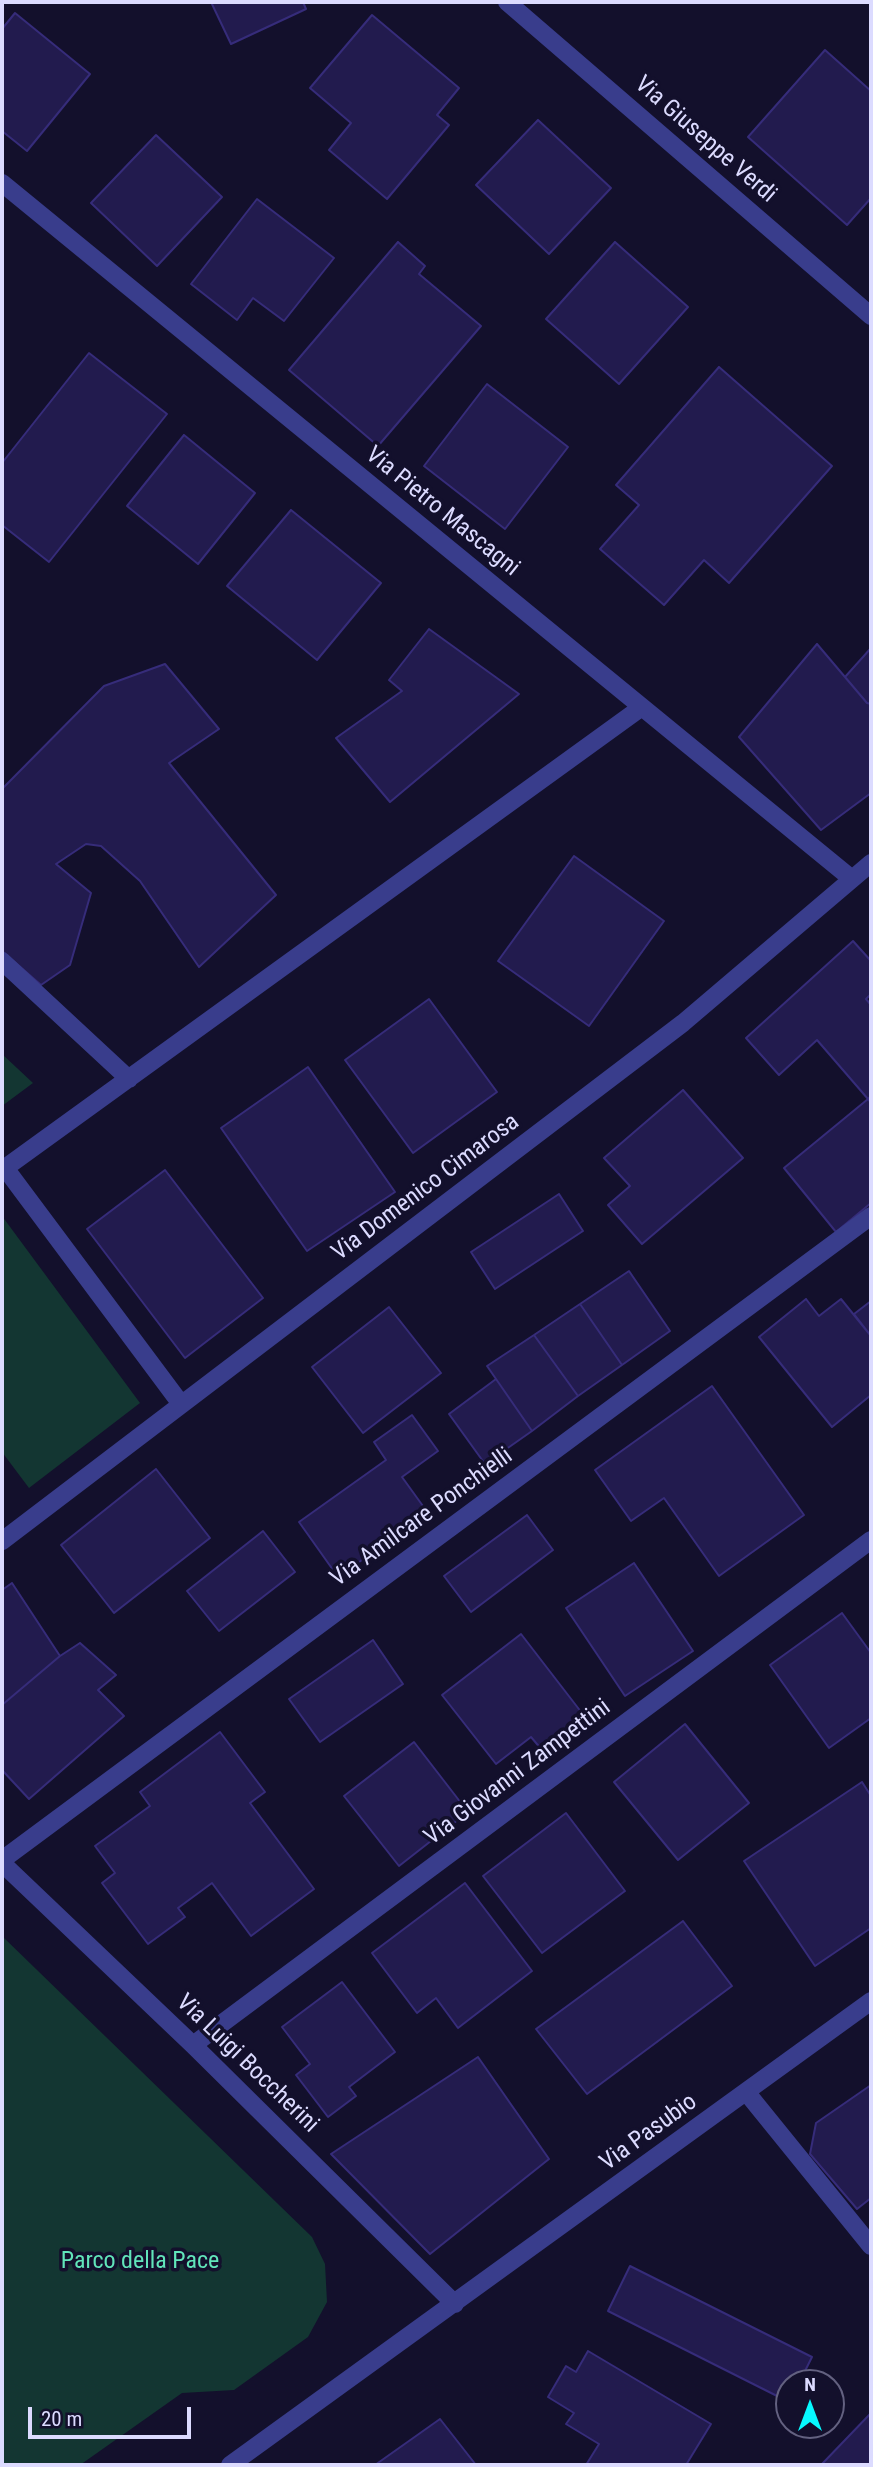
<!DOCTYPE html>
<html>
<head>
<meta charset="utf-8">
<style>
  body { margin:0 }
  #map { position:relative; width:873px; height:2467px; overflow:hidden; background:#13102c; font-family:"Roboto Condensed",sans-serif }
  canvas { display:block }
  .frame { position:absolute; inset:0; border:4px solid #dcdbff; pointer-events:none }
  .north { position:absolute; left:775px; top:2369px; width:70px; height:70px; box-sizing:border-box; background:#13102c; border:2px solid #636180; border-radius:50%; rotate:0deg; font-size:19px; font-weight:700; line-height:28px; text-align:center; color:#dcdbff }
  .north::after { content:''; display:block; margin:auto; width:24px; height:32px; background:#07f9ff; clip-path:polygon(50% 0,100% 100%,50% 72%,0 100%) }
  .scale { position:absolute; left:28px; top:2407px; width:163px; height:32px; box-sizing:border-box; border:4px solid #dcdbff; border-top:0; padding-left:9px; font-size:21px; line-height:24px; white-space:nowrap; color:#dcdbff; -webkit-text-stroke:5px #13102c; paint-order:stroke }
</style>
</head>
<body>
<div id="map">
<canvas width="873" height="2467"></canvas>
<div class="frame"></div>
<div class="north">N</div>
<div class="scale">20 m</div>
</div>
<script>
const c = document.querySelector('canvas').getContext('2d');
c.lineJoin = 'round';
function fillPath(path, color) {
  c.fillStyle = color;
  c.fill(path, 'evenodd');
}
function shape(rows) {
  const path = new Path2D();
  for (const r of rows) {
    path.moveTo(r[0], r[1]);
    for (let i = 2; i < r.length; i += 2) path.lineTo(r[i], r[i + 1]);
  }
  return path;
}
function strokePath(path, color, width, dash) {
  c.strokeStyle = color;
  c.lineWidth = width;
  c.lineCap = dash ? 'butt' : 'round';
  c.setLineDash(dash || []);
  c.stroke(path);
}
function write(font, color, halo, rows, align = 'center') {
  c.font = font + ' "Roboto Condensed",sans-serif';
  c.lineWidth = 7;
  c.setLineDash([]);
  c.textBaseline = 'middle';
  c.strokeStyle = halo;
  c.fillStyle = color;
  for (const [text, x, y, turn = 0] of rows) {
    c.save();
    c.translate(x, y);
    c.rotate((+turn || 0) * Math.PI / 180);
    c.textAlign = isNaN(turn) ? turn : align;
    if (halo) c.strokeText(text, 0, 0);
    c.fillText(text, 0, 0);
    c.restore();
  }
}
const green = shape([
  [2,1054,33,1083,2,1106],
  [2,1216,140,1403,29,1488,2,1452],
  [2,1936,312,2237,325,2264,327,2302,308,2337,234,2390,182,2393,80,2465,2,2465]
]);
const building = shape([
  [211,2,303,2,306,9,231,44,211,2],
  [15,13,90,74,27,151,2,131,2,29,15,13],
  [372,15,459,88,437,115,449,125,387,199,329,150,351,123,310,88,372,15],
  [825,50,871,91,871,198,847,225,748,137,825,50],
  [538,120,611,188,549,254,476,185,538,120],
  [156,135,222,197,157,266,91,203,156,135],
  [257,199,334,258,284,321,253,298,237,320,191,284,257,199],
  [398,242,425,266,419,274,481,326,378,446,289,370,398,242],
  [615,242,688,307,619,384,546,319,615,242],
  [89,353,167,414,49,562,2,525,2,463,89,353],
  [719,367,832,466,729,583,704,560,664,605,600,549,639,505,616,485,719,367],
  [487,384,568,447,505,529,424,466,487,384],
  [184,435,255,493,198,564,127,506,184,435],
  [291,510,381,583,317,660,227,586,291,510],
  [429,629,519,694,390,802,336,738,402,691,389,680,429,629],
  [817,644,867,703,871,704,871,793,821,830,739,737,817,644],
  [871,648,871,704,867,703,845,677,871,648],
  [165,664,219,729,169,763,276,895,199,967,140,881,101,846,86,844,56,864,91,893,70,965,41,985,2,951,2,789,104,686,165,664],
  [574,856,664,921,589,1026,498,961,574,856],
  [853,941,871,961,871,994,866,999,871,1005,871,1096,868,1099,817,1040,779,1075,746,1038,853,941],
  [429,999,497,1092,413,1153,345,1060,429,999],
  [308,1067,395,1192,307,1251,221,1128,308,1067],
  [683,1090,743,1158,642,1244,608,1205,630,1186,604,1158,683,1090],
  [868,1099,871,1103,871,1203,836,1232,784,1168,868,1099],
  [165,1170,263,1298,185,1358,87,1229,165,1170],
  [559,1194,583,1231,495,1289,471,1252,559,1194],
  [629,1271,670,1331,622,1365,580,1304,629,1271],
  [806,1299,819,1316,841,1299,871,1336,871,1395,832,1427,759,1337,806,1299],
  [871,1301,871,1336,854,1314,871,1301],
  [580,1304,622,1365,578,1396,534,1335,580,1304],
  [389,1307,441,1373,363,1433,312,1367,389,1307],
  [534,1335,578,1396,532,1431,487,1366,534,1335],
  [496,1379,532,1431,485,1464,449,1414,496,1379],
  [712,1386,804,1515,719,1576,664,1498,631,1521,595,1470,712,1386],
  [412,1415,438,1451,402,1477,428,1513,338,1577,299,1522,386,1460,374,1442,412,1415],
  [156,1469,210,1538,114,1613,61,1545,156,1469],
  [527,1515,553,1550,471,1612,444,1576,527,1515],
  [263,1531,295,1572,219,1631,187,1591,263,1531],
  [634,1563,693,1651,625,1696,566,1608,634,1563],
  [12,1583,60,1656,2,1705,2,1590,12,1583],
  [842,1613,871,1653,871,1718,829,1748,770,1665,842,1613],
  [521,1634,585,1717,542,1750,531,1737,496,1764,442,1695,521,1634],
  [373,1640,403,1684,320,1742,289,1699,373,1640],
  [80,1643,116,1675,98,1690,124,1716,29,1799,2,1770,2,1705,60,1656,80,1643],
  [685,1724,749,1803,678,1860,614,1782,685,1724],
  [220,1732,265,1792,250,1803,314,1889,251,1936,212,1883,178,1908,185,1917,148,1944,102,1883,115,1873,95,1846,150,1806,140,1792,220,1732],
  [414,1742,468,1812,399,1866,344,1796,414,1742],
  [862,1782,871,1796,871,1928,815,1966,744,1861,862,1782],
  [566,1813,625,1891,542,1953,483,1876,566,1813],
  [465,1883,532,1971,458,2028,436,1998,417,2013,372,1953,465,1883],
  [683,1921,732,1986,587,2094,536,2029,683,1921],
  [342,1982,395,2052,349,2087,356,2096,328,2117,296,2075,310,2064,282,2027,342,1982],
  [478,2057,549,2159,430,2254,331,2154,478,2057],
  [871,2085,871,2198,857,2209,810,2154,816,2123,871,2085],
  [630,2266,812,2357,799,2383,789,2383,789,2402,608,2311,630,2266],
  [588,2351,711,2424,686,2465,586,2465,599,2444,566,2424,574,2413,548,2397,566,2366,576,2372,588,2351],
  [871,2413,871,2465,821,2465,871,2413],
  [440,2419,476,2465,375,2465,440,2419]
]);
const street = shape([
  [507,2,871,316],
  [2,183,852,879],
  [2,961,129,1079],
  [181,1404,5,1168,642,707],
  [2,1541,683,1023,871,863],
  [2,1860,871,1216],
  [2,1863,193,2045,455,2304],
  [193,2045,871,1540],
  [747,2093,871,2246],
  [230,2465,871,2001]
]);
const streetNames = [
  ["Via Giuseppe Verdi",705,140,41],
  ["Via Pietro Mascagni",442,512,39],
  ["Via Domenico Cimarosa",426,1188,-37],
  ["Via Amilcare Ponchielli",422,1518,-36],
  ["Via Giovanni Zampettini",518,1773,-37],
  ["Via Luigi Boccherini",247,2064,44],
  ["Via Pasubio",649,2133,-36]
];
const parkNames = [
  ["Parco della Pace",140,2262]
];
fillPath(green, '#133632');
fillPath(building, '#221b4e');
strokePath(building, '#362c7a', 2);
strokePath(street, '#393d8c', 18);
write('24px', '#dcdbff', '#13102c', streetNames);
write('24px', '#61e5ba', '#13102c', parkNames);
</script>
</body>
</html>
